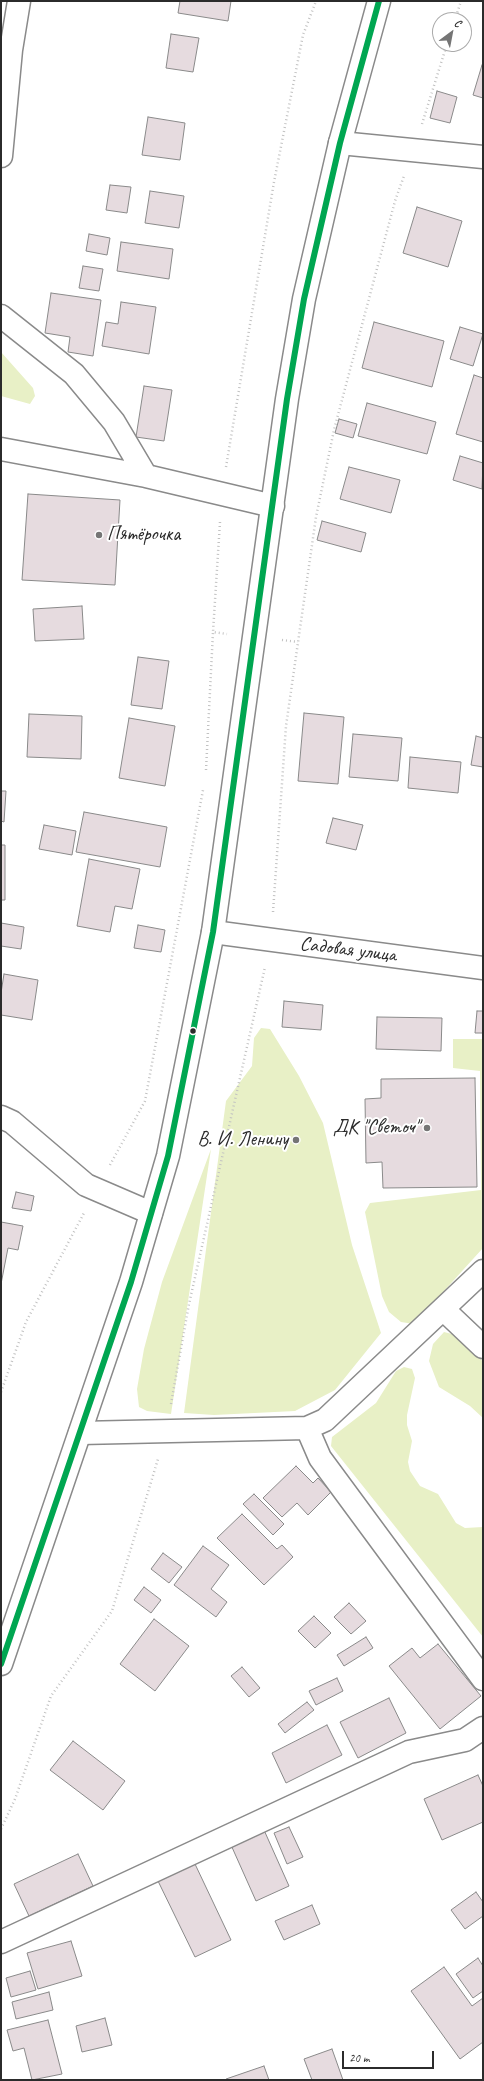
<!DOCTYPE html>
<html>
<head>
<meta charset="utf-8">
<style>
  body { margin:0 }
  #map { position:relative; width:484px; height:2081px; overflow:hidden; background:#fff; font-family:Caveat,sans-serif }
  canvas { display:block }
  .frame { position:absolute; inset:0; border:2px solid #2b2b2b; pointer-events:none }
  .north { position:absolute; left:432px; top:12px; width:40px; height:40px; box-sizing:border-box; background:#fff; border:1px solid #aaa; border-radius:50%; rotate:32deg; font-size:11px; font-weight:700; line-height:16px; text-align:center; color:#2b2b2b }
  .north::after { content:''; display:block; margin:auto; width:14px; height:18px; background:#757575; clip-path:polygon(50% 0,100% 100%,50% 72%,0 100%) }
  .scale { position:absolute; left:342px; top:2051px; width:92px; height:18px; box-sizing:border-box; border:2px solid #2b2b2b; border-top:0; padding-left:5px; font-size:12px; line-height:14px; white-space:nowrap; color:#2b2b2b; -webkit-text-stroke:3px #fff; paint-order:stroke }
</style>
</head>
<body>
<div id="map">
<canvas width="484" height="2081"></canvas>
<div class="frame"></div>
<div class="north">С</div>
<div class="scale">20 m</div>
</div>
<script>
const c = document.querySelector('canvas').getContext('2d');
c.lineJoin = 'round';
function fillPath(path, color) {
  c.fillStyle = color;
  c.fill(path, 'evenodd');
}
function shape(rows) {
  const path = new Path2D();
  for (const r of rows) {
    path.moveTo(r[0], r[1]);
    for (let i = 2; i < r.length; i += 2) path.lineTo(r[i], r[i + 1]);
  }
  return path;
}
function strokePath(path, color, width, dash) {
  c.strokeStyle = color;
  c.lineWidth = width;
  c.lineCap = dash ? 'butt' : 'round';
  c.setLineDash(dash || []);
  c.stroke(path);
}
function write(font, color, halo, rows, align = 'center') {
  c.font = font + ' Caveat,sans-serif';
  c.lineWidth = 4;
  c.setLineDash([]);
  c.textBaseline = 'middle';
  c.strokeStyle = halo;
  c.fillStyle = color;
  for (const [text, x, y, turn = 0] of rows) {
    c.save();
    c.translate(x, y);
    c.rotate((+turn || 0) * Math.PI / 180);
    c.textAlign = isNaN(turn) ? turn : align;
    if (halo) c.strokeText(text, 0, 0);
    c.fillText(text, 0, 0);
    c.restore();
  }
}
const green = shape([
  [1,352,33,388,35,396,30,404,1,396],
  [261,1028,270,1029,299,1076,323,1123,352,1245,381,1333,335,1390,295,1411,214,1415,184,1413,226,1101,252,1066,254,1038],
  [453,1039,483,1039,483,1248,414,1324,401,1322,389,1312,382,1296,365,1212,370,1203,481,1190,480,1071,453,1068],
  [211,1149,171,1414,147,1411,139,1407,137,1389,144,1349,162,1282],
  [444,1332,460,1336,467,1341,483,1362,483,1418,470,1406,439,1387,429,1361,433,1344],
  [404,1367,412,1369,415,1378,407,1415,407,1425,412,1441,408,1462,410,1471,420,1486,438,1494,456,1523,465,1528,483,1527,483,1637,331,1446,332,1437,376,1403,396,1371]
]);
const building = shape([
  [180,1,231,1,228,21,178,13,180,1],
  [171,34,199,38,193,72,166,68,171,34],
  [482,65,483,65,483,98,473,95,482,65],
  [437,91,457,97,450,123,430,118,437,91],
  [148,117,185,123,180,160,142,155,148,117],
  [110,185,131,187,127,213,106,210,110,185],
  [150,191,184,196,179,228,145,223,150,191],
  [417,207,462,221,448,267,403,253,417,207],
  [89,234,110,238,107,255,86,251,89,234],
  [121,242,173,249,169,279,117,271,121,242],
  [83,266,103,269,99,291,79,288,83,266],
  [51,293,101,300,93,356,68,352,70,337,45,333,51,293],
  [121,302,156,307,149,354,102,346,106,322,118,324,121,302],
  [374,322,444,341,432,387,362,368,374,322],
  [460,327,483,334,473,366,450,359,460,327],
  [474,375,483,378,483,442,456,434,474,375],
  [144,386,172,390,164,441,136,437,144,386],
  [367,403,436,422,427,454,358,436,367,403],
  [339,419,357,424,353,438,335,433,339,419],
  [460,456,483,463,482,489,453,480,460,456],
  [349,467,400,480,391,513,340,499,349,467],
  [28,494,120,500,115,585,22,580,28,494],
  [322,521,366,533,361,552,317,540,322,521],
  [82,606,84,639,35,641,33,609,82,606],
  [138,657,169,661,162,709,131,705,138,657],
  [304,713,344,717,338,784,298,781,304,713],
  [29,714,82,716,81,759,27,757,29,714],
  [129,718,175,726,165,786,119,778,129,718],
  [353,734,402,738,398,781,349,777,353,734],
  [476,736,483,738,483,767,471,765,476,736],
  [410,757,461,762,458,793,408,788,410,757],
  [1,791,6,791,4,822,1,821,1,791],
  [84,812,167,827,160,867,76,852,84,812],
  [333,818,363,825,356,850,326,843,333,818],
  [44,825,76,831,72,855,39,849,44,825],
  [1,845,5,845,5,900,1,900,1,845],
  [89,859,140,869,132,909,115,906,110,932,77,926,89,859],
  [1,923,24,927,21,949,1,946,1,923],
  [138,925,165,930,161,952,134,948,138,925],
  [4,974,38,980,32,1020,1,1015,1,993,4,974],
  [284,1001,323,1005,321,1030,282,1027,284,1001],
  [477,1011,483,1011,483,1033,475,1033,477,1011],
  [377,1017,442,1018,441,1051,376,1049,377,1017],
  [475,1078,477,1187,383,1188,382,1162,366,1163,365,1099,381,1098,381,1079,475,1078],
  [16,1192,34,1196,31,1211,12,1208,16,1192],
  [1,1222,23,1226,18,1250,8,1248,1,1284,1,1222],
  [296,1466,313,1483,318,1478,331,1492,308,1515,297,1503,282,1517,263,1498,296,1466],
  [254,1494,284,1524,273,1535,243,1504,254,1494],
  [242,1514,277,1549,282,1545,293,1557,264,1585,217,1538,242,1514],
  [203,1546,229,1565,211,1589,227,1602,216,1617,174,1585,203,1546],
  [163,1553,182,1567,169,1583,151,1569,163,1553],
  [144,1587,161,1600,151,1613,134,1600,144,1587],
  [349,1603,366,1621,351,1634,334,1617,349,1603],
  [314,1616,331,1633,315,1648,298,1631,314,1616],
  [154,1619,189,1646,155,1691,120,1664,154,1619],
  [366,1637,373,1648,344,1666,337,1655,366,1637],
  [438,1644,481,1696,440,1729,389,1666,412,1648,420,1658,438,1644],
  [242,1667,260,1688,249,1697,231,1676,242,1667],
  [337,1678,343,1691,316,1705,309,1691,337,1678],
  [389,1698,406,1733,358,1758,340,1722,389,1698],
  [307,1702,314,1710,285,1733,278,1724,307,1702],
  [327,1725,342,1755,286,1783,272,1753,327,1725],
  [73,1741,125,1781,103,1810,50,1770,73,1741],
  [478,1775,483,1786,483,1822,442,1840,424,1799,478,1775],
  [289,1827,303,1857,287,1864,274,1833,289,1827],
  [264,1830,289,1886,256,1901,231,1845,264,1830],
  [78,1854,93,1886,29,1916,14,1884,78,1854],
  [195,1864,231,1940,195,1957,158,1881,195,1864],
  [476,1892,483,1902,483,1916,465,1929,451,1910,476,1892],
  [312,1905,320,1924,284,1940,275,1921,312,1905],
  [71,1941,82,1976,38,1989,27,1953,71,1941],
  [478,1958,483,1966,483,1991,473,1998,456,1974,478,1958],
  [444,1967,472,2006,483,1998,483,2042,460,2059,411,1991,444,1967],
  [30,1971,36,1990,11,1997,6,1978,30,1971],
  [49,1992,53,2010,16,2019,12,2002,49,1992],
  [105,2018,112,2045,82,2052,76,2026,105,2018],
  [48,2020,62,2074,32,2080,24,2048,13,2051,7,2030,48,2020],
  [332,2049,343,2080,312,2080,304,2059,332,2049],
  [264,2066,269,2080,226,2080,226,2079,264,2066]
]);
const path = shape([
  [455,20,461,1],
  [422,124,447,44],
  [226,467,274,182,303,35,316,1],
  [220,522,213,632,227,634],
  [282,640,298,642],
  [206,770,213,632],
  [273,912,286,726,316,517,334,430,395,201,404,176],
  [110,1165,145,1101,203,790],
  [1,1392,26,1322,84,1213],
  [171,1404,189,1304,265,967],
  [1,1829,15,1799,51,1696,112,1611,158,1459]
]);
const minor = shape([
  [340,143,483,157],
  [1,156,11,50,19,1],
  [1,316,74,374,114,422,146,476],
  [1,449,146,476,273,506],
  [213,932,483,968],
  [1,1117,12,1122,86,1185,151,1213],
  [444,1310,483,1347],
  [307,1428,320,1458,483,1679],
  [80,1433,307,1428,325,1420,483,1271],
  [1,1942,409,1752,465,1740,483,1728]
]);
const major = shape([
  [1,1664,131,1282,168,1156,213,932,287,399,304,299,340,143,379,1]
]);
const bus1 = shape([
  [1,1664,131,1282,168,1156,213,932,287,399,304,299,340,143,379,1]
]);
const markers = [
  [99,535,4,"#757575"],
  [193,1031,3.5,"#2b2b2b"],
  [427,1128,4,"#757575"],
  [296,1140,4,"#757575"]
];
const poiNames = [
  ["Пятёрочка",107,535,"left"],
  ["ДК \"Светоч\"",419,1128],
  ["В. И. Ленину",288,1140]
];
const streetNames = [
  ["Садовая улица",348,950,7]
];
fillPath(green, '#e8f0c6');
fillPath(building, '#e6dbdf');
strokePath(building, '#8a8a8a', 1);
strokePath(minor, '#8a8a8a', 25);
strokePath(major, '#8a8a8a', 25);
strokePath(path, '#c2c2c2', 2.5, [1, 3]);
strokePath(minor, '#fff', 22);
strokePath(major, '#fff', 22);
strokePath(bus1, '#00a651', 6);
for (const [x, y, r, color] of markers) {
  const dot = new Path2D();
  dot.arc(x, y, r, 0, 2 * Math.PI);
  c.fillStyle = color;
  c.fill(dot);
  strokePath(dot, '#fff', 1.5);
}
write('20px', '#2b2b2b', '#fff', poiNames, 'right');
write('20px', '#2b2b2b', '#fff', streetNames);
</script>
</body>
</html>
